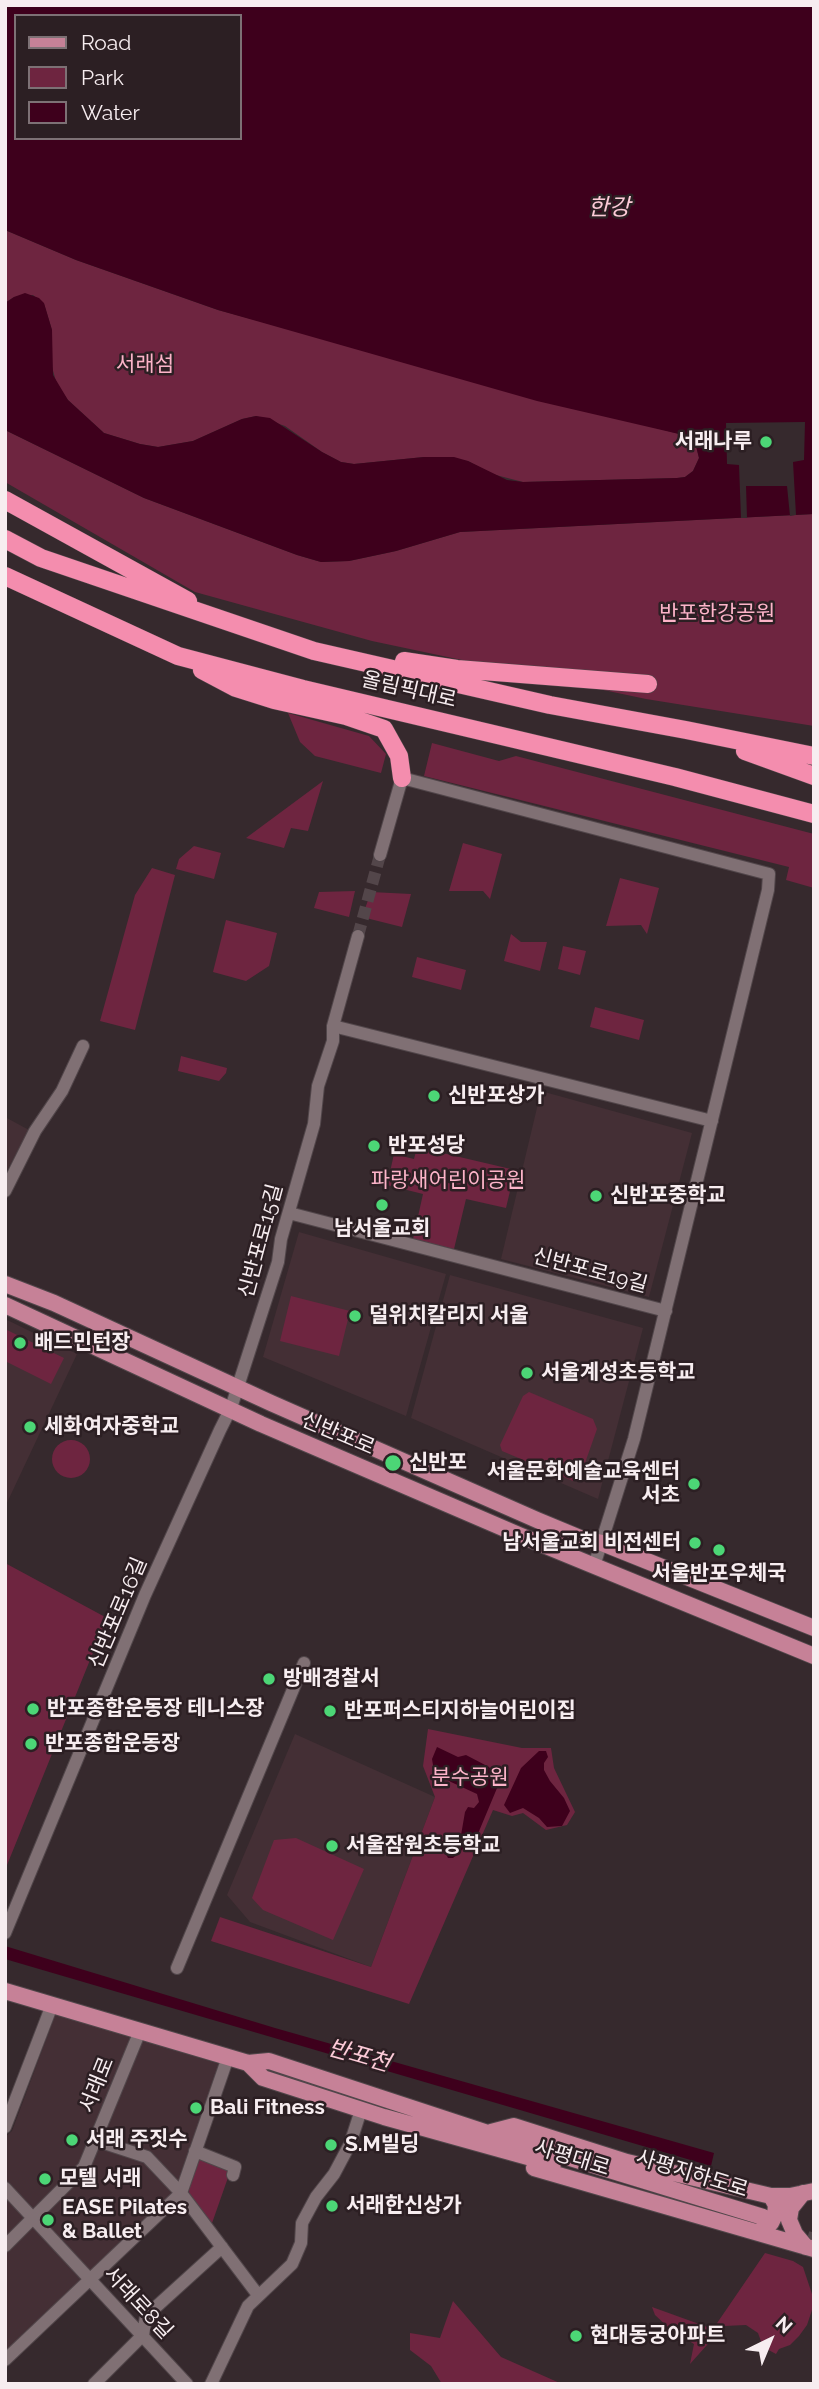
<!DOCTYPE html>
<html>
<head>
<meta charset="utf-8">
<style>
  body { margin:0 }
  #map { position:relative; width:819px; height:2389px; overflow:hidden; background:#36292d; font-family:Raleway,sans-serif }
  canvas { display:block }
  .frame { position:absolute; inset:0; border:7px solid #f7edf0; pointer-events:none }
  .legend { position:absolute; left:14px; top:14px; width:228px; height:126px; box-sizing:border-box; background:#2c1f23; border:2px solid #7d7175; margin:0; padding:9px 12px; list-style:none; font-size:21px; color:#f7edf0 }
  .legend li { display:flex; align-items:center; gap:14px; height:35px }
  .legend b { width:35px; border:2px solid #7d7175 }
  .north { position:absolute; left:735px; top:2305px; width:70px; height:70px; -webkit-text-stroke:5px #2c1f23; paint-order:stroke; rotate:43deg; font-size:19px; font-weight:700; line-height:28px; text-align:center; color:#f7edf0 }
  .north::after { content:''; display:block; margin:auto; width:24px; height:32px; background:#f7edf0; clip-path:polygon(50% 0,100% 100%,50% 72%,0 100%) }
</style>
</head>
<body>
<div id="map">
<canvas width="819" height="2389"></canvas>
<div class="frame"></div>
<ul class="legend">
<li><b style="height:9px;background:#c68197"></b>Road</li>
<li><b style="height:19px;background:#6e2540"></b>Park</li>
<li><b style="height:19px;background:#3e001c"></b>Water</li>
</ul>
<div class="north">N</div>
</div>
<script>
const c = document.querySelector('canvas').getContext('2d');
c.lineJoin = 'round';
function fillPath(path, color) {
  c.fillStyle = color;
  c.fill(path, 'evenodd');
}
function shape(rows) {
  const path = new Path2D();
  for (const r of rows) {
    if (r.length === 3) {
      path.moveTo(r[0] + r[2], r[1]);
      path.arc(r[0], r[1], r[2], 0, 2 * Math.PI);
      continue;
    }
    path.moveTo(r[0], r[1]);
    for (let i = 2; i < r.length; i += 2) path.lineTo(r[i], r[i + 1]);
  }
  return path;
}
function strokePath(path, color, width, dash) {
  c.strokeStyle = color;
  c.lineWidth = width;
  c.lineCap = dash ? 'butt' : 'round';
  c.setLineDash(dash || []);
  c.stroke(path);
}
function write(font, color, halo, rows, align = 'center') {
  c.font = font + ' Raleway,"Noto Sans KR",sans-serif';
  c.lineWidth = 5;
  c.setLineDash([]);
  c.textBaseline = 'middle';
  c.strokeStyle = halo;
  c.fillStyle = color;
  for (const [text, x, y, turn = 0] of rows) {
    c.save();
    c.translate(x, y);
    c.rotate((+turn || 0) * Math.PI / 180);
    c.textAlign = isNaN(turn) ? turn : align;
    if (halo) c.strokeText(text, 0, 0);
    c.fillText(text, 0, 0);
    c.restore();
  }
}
const built = shape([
  [541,1091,692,1133,649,1297,501,1259],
  [5,1117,29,1130,5,1174],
  [299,1232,446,1274,406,1416,263,1357],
  [450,1275,643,1328,598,1499,411,1418],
  [5,1319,77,1354,5,1507],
  [295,1734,435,1797,371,1967,250,1922,227,1895],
  [56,2013,219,2064,180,2182,173,2193,5,2354,5,2137,12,2131]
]);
const green = shape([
  [5,230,76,260,218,310,679,434,690,440,696,446,699,458,693,471,685,477,677,478,523,482,492,474,468,461,424,457,354,464,341,462,322,452,285,426,256,416,242,419,193,441,158,447,140,444,104,433,68,400,57,385,52,367,52,330,44,304,33,295,14,297,5,303],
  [5,430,144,498,297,555,321,562,349,561,396,551,460,532,814,514,814,726,646,699,372,641,195,592,5,482],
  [288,713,369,736,386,754,381,773,315,756,300,742],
  [432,743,499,761,516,756,814,834,814,888,786,880,789,867,424,776],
  [323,781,308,831,291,828,284,848,246,838],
  [463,843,502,854,490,899,483,891,449,891],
  [194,846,221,853,214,879,176,869,179,859],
  [152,868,175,875,135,1030,100,1021,135,895],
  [620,878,659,888,647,934,641,925,606,926],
  [355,891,349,917,314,908,319,892],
  [371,892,411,894,402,927,362,917],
  [226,920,277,933,269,966,246,981,213,972],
  [511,934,521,942,547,942,540,971,504,961],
  [563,946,586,951,580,975,558,969],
  [417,957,466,970,461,990,412,977],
  [595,1007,644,1020,639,1040,590,1027],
  [181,1056,227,1068,226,1073,219,1081,178,1071],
  [417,1147,515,1170,506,1208,466,1199,454,1249,413,1239,423,1194,387,1185,394,1154,414,1159],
  [291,1296,350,1311,339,1356,280,1341],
  [5,1329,64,1358,51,1384,5,1361],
  [529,1392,593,1419,597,1429,579,1480,573,1481,502,1451,500,1445,523,1396],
  [71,1459,19],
  [5,1563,107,1618,5,1870],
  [428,1729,522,1748,551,1748,554,1768,575,1812,567,1825,546,1830,523,1813,512,1816,493,1810,409,2004,211,1941,220,1917,371,1967,435,1797,423,1766],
  [296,1838,364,1869,333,1940,263,1910,252,1898,274,1840],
  [198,2156,231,2169,211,2226,186,2193],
  [765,2253,793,2261,803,2267,813,2297,812,2310,807,2325,799,2336,790,2345,779,2349,776,2354,763,2347,758,2333,746,2325,724,2326,690,2364,694,2344,670,2329,655,2315,652,2307,713,2329],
  [453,2301,501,2357,562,2384,442,2384,431,2366,410,2350,410,2333,440,2338]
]);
const water = shape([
  [5,5,814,5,814,514,460,532,396,551,349,561,321,562,297,555,144,498,5,430,5,303,14,297,25,293,39,298,44,303,52,330,53,375,68,400,104,433,140,444,158,447,193,441,242,419,256,416,270,418,322,452,341,462,354,464,424,457,454,457,468,461,507,480,523,482,677,478,685,477,693,471,699,458,696,446,690,440,679,434,537,401,218,310,76,260,5,230],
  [16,16,240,16,240,138,16,138],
  [437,1747,458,1757,466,1755,489,1767,500,1781,477,1836,453,1858,448,1858,445,1852,460,1841,465,1812,468,1807,474,1808,479,1802,477,1794,451,1782,434,1771,432,1759],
  [539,1751,546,1751,548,1757,544,1763,544,1770,550,1781,564,1798,570,1811,562,1826,547,1827,539,1818,523,1808,510,1813,504,1805,521,1768],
  [5,1946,275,2028,714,2153,711,2166,5,1959]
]);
const pier = shape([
  [805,422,804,460,793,462,796,515,790,516,787,486,746,486,747,518,741,518,739,465,727,464,726,423]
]);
const minorTunnel = shape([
  [358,936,380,855]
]);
const majorTunnel = shape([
  [761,2225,814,2241]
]);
const minor = shape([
  [380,855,402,778,769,874,768,890,634,1439,594,1566],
  [333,1026,358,936],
  [5,1191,35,1131,62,1091,83,1046],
  [289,1213,666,1311],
  [5,1933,145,1595,220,1430,231,1408,278,1262,281,1239,314,1124,318,1086,333,1041,333,1026,712,1121],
  [177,1968,304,1663],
  [5,2127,52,2005],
  [95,2140,147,2157,181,2193,258,2295],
  [195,2151,235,2167,233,2175],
  [5,2188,187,2384],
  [5,2246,84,2167,140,2031],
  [5,2360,181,2193,228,2057],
  [94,2384,143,2335,146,2316,222,2247],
  [211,2384,248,2306,292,2264,301,2243,302,2223,316,2197,334,2174,350,2144,361,2110]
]);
const major = shape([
  [5,1284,54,1303,271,1403,537,1520,580,1538,602,1543,814,1628],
  [5,1305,261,1424,519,1535,814,1656],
  [5,1991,248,2063,269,2061,488,2133,763,2217],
  [248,2063,263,2078,384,2117,553,2164],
  [491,2132,514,2126,627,2162,771,2196,790,2196,814,2191],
  [534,2168,814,2249],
  [803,2193,791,2208,789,2220,795,2234,806,2247],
  [760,2231,771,2223,775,2215,776,2205,771,2196]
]);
const highway = shape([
  [5,500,188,601],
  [5,539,41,558,314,651,550,705,686,730,814,756],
  [5,576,178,656,303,689,675,777,814,814],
  [404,661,457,669,648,684],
  [202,670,236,688,274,700,346,716,384,729,399,756,402,778],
  [745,751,814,776]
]);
const markers = [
  [766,442,7,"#4cd676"],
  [434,1096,7,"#4cd676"],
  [374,1146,7,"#4cd676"],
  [596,1196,7,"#4cd676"],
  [382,1205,7,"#4cd676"],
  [355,1316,7,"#4cd676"],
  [20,1343,7,"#4cd676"],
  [527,1373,7,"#4cd676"],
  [30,1427,7,"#4cd676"],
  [393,1463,9,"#4cd676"],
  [694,1484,7,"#4cd676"],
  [695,1543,7,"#4cd676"],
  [719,1550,7,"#4cd676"],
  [269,1679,7,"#4cd676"],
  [33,1709,7,"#4cd676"],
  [330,1711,7,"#4cd676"],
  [31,1744,7,"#4cd676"],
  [332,1846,7,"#4cd676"],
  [196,2108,7,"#4cd676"],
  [72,2140,7,"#4cd676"],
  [331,2145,7,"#4cd676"],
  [45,2179,7,"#4cd676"],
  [332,2206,7,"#4cd676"],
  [48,2220,7,"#4cd676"],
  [576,2336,7,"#4cd676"]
];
const parkNames = [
  ["서래섬",145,365],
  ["반포한강공원",717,614],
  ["파랑새어린이공원",448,1181],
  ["분수공원",470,1778]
];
const poiNames = [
  ["서래나루",752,442,"right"],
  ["신반포상가",448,1096],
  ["반포성당",388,1146],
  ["신반포중학교",610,1196],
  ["남서울교회",382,1229,"center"],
  ["덜위치칼리지 서울",369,1316],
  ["배드민턴장",34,1343],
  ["서울계성초등학교",541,1373],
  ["세화여자중학교",44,1427],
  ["신반포",409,1463],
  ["서울문화예술교육센터",680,1472,"right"],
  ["서초",680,1496,"right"],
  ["남서울교회 비전센터",681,1543,"right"],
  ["서울반포우체국",719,1574,"center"],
  ["방배경찰서",283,1679],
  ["반포종합운동장 테니스장",47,1709],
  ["반포퍼스티지하늘어린이집",344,1711],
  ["반포종합운동장",45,1744],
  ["서울잠원초등학교",346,1846],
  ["Bali Fitness",210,2108],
  ["서래 주짓수",86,2140],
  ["S.M빌딩",345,2145],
  ["모텔 서래",59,2179],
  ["서래한신상가",346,2206],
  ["EASE Pilates",62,2208],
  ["& Ballet",62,2232],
  ["현대동궁아파트",590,2336]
];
const streetNames = [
  ["올림픽대로",409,690,13],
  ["신반포로15길",261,1241,-75],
  ["신반포로19길",590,1271,15],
  ["신반포로",338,1434,23],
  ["신반포로16길",118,1613,-67],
  ["서래로",97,2085,-68],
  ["사평대로",572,2158,17],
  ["사평지하도로",692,2174,17],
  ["서래로8길",138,2303,47]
];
const waterNames = [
  ["한강",609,208],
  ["반포천",359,2056,16]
];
fillPath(built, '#442f35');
fillPath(green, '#6e2540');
fillPath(water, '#3e001c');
fillPath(pier, '#36292d');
strokePath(minorTunnel, '#53464a', 12, [12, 6]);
strokePath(majorTunnel, '#53464a', 16, [16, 8]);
strokePath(minor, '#51464a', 14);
strokePath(major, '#51464a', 18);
strokePath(highway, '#51464a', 19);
strokePath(minor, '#807074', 12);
strokePath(major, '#c68197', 16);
strokePath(highway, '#f48dae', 18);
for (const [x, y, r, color] of markers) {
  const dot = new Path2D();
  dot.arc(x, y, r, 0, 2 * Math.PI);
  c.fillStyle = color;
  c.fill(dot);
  strokePath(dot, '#2c1f23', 2.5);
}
write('21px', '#fdb4c9', '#2c1f23', parkNames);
write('bold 21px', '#f7edf0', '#2c1f23', poiNames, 'left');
write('21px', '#f7edf0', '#2c1f23', streetNames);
write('italic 23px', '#fdcbd8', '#2c1f23', waterNames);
</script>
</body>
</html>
